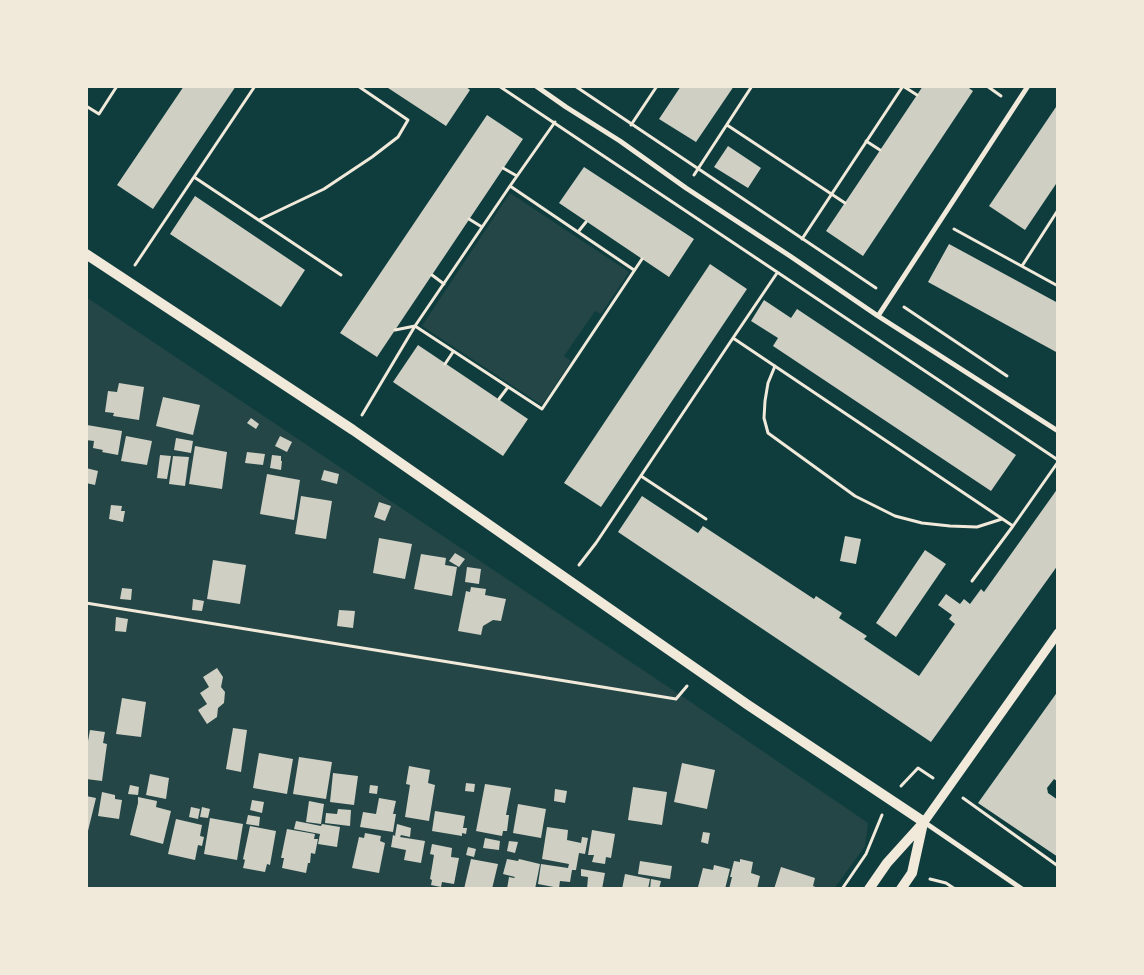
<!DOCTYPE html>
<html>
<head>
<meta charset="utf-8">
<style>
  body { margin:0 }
  #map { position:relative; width:1144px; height:975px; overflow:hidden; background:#0f3d3e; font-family:Arial,sans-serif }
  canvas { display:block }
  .frame { position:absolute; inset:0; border:88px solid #f1e9da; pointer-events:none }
</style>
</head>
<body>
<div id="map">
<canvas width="1144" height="975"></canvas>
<div class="frame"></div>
</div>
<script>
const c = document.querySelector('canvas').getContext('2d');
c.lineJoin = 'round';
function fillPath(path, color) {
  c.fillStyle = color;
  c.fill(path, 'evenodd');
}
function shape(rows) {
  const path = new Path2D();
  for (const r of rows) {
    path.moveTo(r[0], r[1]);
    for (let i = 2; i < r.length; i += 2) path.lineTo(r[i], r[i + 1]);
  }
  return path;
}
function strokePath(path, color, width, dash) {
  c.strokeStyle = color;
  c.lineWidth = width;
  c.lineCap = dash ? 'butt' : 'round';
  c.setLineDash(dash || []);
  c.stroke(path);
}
const green = shape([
  [510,193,629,272,601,314,595,311,564,356,571,361,542,405,422,326],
  [86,297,692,703,868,823,865,846,834,889,86,889]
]);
const building = shape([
  [184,86,236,86,153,209,117,185],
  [385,86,465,86,470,90,446,126],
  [681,86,734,86,696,142,659,119],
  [923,86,966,86,973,91,863,256,826,231],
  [1058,104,1058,181,1025,230,989,206],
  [487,115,523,139,377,357,340,333],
  [728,146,761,168,748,188,714,167],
  [584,167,694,239,669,277,559,203],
  [195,196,305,270,281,307,170,234],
  [949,244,1058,303,1058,353,928,282],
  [710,264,747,289,601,507,564,483],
  [764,300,791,318,797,309,1016,455,991,491,773,346,778,338,751,321],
  [418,345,528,419,503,456,393,382],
  [119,383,144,387,139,420,113,416,114,413,105,412,108,391,117,392],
  [163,397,200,405,193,435,156,426],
  [251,418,259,424,256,429,247,423],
  [87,425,122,431,118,455,102,452,103,450,93,448,94,441,86,440],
  [126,436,152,441,147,465,121,461],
  [280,436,292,442,287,452,275,446],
  [176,438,193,441,191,453,174,450],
  [195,446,227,452,222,489,189,484],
  [247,452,265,454,263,465,245,463],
  [160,455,171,456,167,479,157,478],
  [272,455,281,456,281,461,282,461,281,470,270,468],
  [173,456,189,457,185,486,169,484],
  [86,468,98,471,95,485,86,483],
  [324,470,339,474,337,484,321,480],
  [267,474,300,480,294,520,260,514],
  [1058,488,1058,565,931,742,618,532,642,496,698,533,703,526,814,599,816,596,842,613,839,618,867,636,864,639,919,676,955,624,949,619,952,615,938,605,946,594,960,604,964,599,970,604,981,589,984,592],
  [301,496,332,501,326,539,295,534],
  [379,502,391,506,385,521,374,517],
  [111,505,122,506,121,511,125,511,123,522,109,519],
  [845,536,861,539,856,564,840,561],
  [379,538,412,544,405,579,373,573],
  [925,550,946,564,896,637,876,623],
  [455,553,465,559,459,567,449,561],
  [421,554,446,558,445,565,457,567,452,596,414,589],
  [213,560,246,565,240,604,207,599],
  [467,567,481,569,479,584,465,582],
  [471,587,486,589,485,595,506,599,501,621,493,620,483,626,481,635,458,631,466,591,470,592],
  [122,588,132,589,131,600,120,599],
  [193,599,204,601,202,611,192,610],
  [339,610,355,611,353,628,337,626],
  [116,617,128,619,126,632,115,631],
  [217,668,223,677,221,687,225,692,224,703,218,708,217,717,207,724,198,710,207,704,200,693,209,687,203,677],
  [1058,691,1058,782,1054,779,1047,788,1048,793,1058,800,1058,857,978,803],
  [122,698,146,702,141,737,116,734],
  [233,728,247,730,241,772,226,769],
  [90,730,105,732,103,743,107,744,102,781,86,779,86,741,88,741],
  [259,753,293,759,287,794,253,788],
  [299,757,332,762,326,799,293,794],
  [682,763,715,770,707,809,674,802],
  [409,766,430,770,428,783,435,785,429,821,405,817,410,785,406,784],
  [333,773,358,776,354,805,330,802],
  [150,774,169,778,166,799,146,795],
  [466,783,475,784,474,792,465,791],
  [485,784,511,788,506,815,509,815,507,831,503,831,502,836,476,831],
  [130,785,139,787,138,795,128,794],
  [370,785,378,786,377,794,369,793],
  [633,787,667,792,662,825,628,820],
  [555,789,567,791,565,803,554,801],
  [102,792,115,795,115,799,122,800,119,819,98,816],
  [86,796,96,798,87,835,86,835],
  [138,797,157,801,156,807,171,811,163,844,130,835,138,803],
  [379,798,396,801,393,814,396,814,393,832,360,827,363,812,376,814],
  [252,800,264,802,262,813,250,810],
  [309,801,324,804,321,824,306,822],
  [518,804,546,809,541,838,513,833],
  [191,807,200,809,198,819,189,817],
  [202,807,210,809,208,818,200,817],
  [338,809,351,810,350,826,325,823,326,813,337,814],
  [435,811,465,816,463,828,467,828,466,834,462,833,462,836,432,831],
  [248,815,260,817,259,826,246,824],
  [210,818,243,824,237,860,204,854],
  [176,819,202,825,200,836,204,837,202,846,198,845,195,860,168,854],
  [296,821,321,826,322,824,340,827,337,847,318,844,320,834,294,829],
  [397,824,411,828,410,837,401,835,400,837,425,841,421,863,404,860,406,850,391,847,393,835,395,836],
  [250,826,276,831,270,865,267,864,265,872,243,868,245,860,243,859],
  [547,827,568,830,567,840,581,843,582,837,588,838,585,854,579,853,576,870,572,870,570,882,560,881,559,888,538,884,541,864,568,868,569,864,542,859],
  [287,829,315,834,314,839,318,839,315,854,311,853,310,863,308,863,306,873,282,868,284,858,281,858],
  [592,830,615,834,611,858,606,857,605,864,592,862,594,855,588,855],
  [703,832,710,833,708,844,701,842],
  [365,833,381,836,380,841,385,843,379,873,352,868,359,837,364,838],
  [485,838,500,841,499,850,483,848],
  [509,841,518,842,515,853,507,851],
  [432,844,452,848,451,857,459,858,454,884,442,882,441,887,431,885,432,880,430,879,434,855,430,854],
  [468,847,476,849,474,857,466,855],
  [471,859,498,864,492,889,464,889],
  [507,859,518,861,519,859,540,864,535,889,507,889,509,877,514,878,515,877,503,874],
  [740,859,753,862,751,873,760,876,757,889,729,889,732,877,730,877,734,861,740,862],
  [640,861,672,866,670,879,638,874],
  [714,865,730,869,725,889,706,889,698,887,703,868,713,870],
  [781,867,815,878,813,886,820,889,774,889],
  [581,869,605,873,602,889,587,889,588,877,581,876],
  [625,874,650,879,648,889,622,889],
  [651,879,661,881,659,889,650,889]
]);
const path = shape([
  [499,86,1058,460],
  [575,86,876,288],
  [903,86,917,95],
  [987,86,1001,96],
  [86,106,99,114,117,86],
  [631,125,657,86],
  [727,125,845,203],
  [866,141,880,150],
  [503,168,517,176],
  [694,175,752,86],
  [194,177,341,275],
  [510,186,634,270],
  [469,219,482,227],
  [259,220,324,189,372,157,398,137,408,120,358,86],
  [954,229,1058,286],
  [578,232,586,222],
  [802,239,903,86],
  [135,265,255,86],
  [1022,266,1058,210],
  [432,275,444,284],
  [904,307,1007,376],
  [395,330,415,326,542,409,642,259],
  [733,338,777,273],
  [445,364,453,352],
  [775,366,768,383,765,401,764,418,768,433,855,496,895,516,922,523,950,526,977,527,1002,519],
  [499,399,508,387],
  [362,415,415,326,510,186,555,122],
  [641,476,706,519],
  [579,565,596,543,733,338,1013,526,1058,462],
  [972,581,1013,526],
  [86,603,676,699,687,686],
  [901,786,918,768,933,778],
  [963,798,1058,866],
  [930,879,946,883,955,889],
  [842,889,866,854,882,815]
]);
const minor = shape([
  [536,86,566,107,620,141,686,188,790,256,878,316,1058,431],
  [878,316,1028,86],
  [924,822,1022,889]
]);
const tertiary = shape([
  [924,822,1058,633]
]);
const secondary = shape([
  [86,254,353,430,748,705,924,822],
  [869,889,887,863,924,822],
  [901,889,912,873,923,823]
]);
fillPath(green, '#244646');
fillPath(building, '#cfcfc3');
strokePath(path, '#f1e9da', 3);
strokePath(minor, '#f1e9da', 5);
strokePath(tertiary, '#f1e9da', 9);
strokePath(secondary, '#f1e9da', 10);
</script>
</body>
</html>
